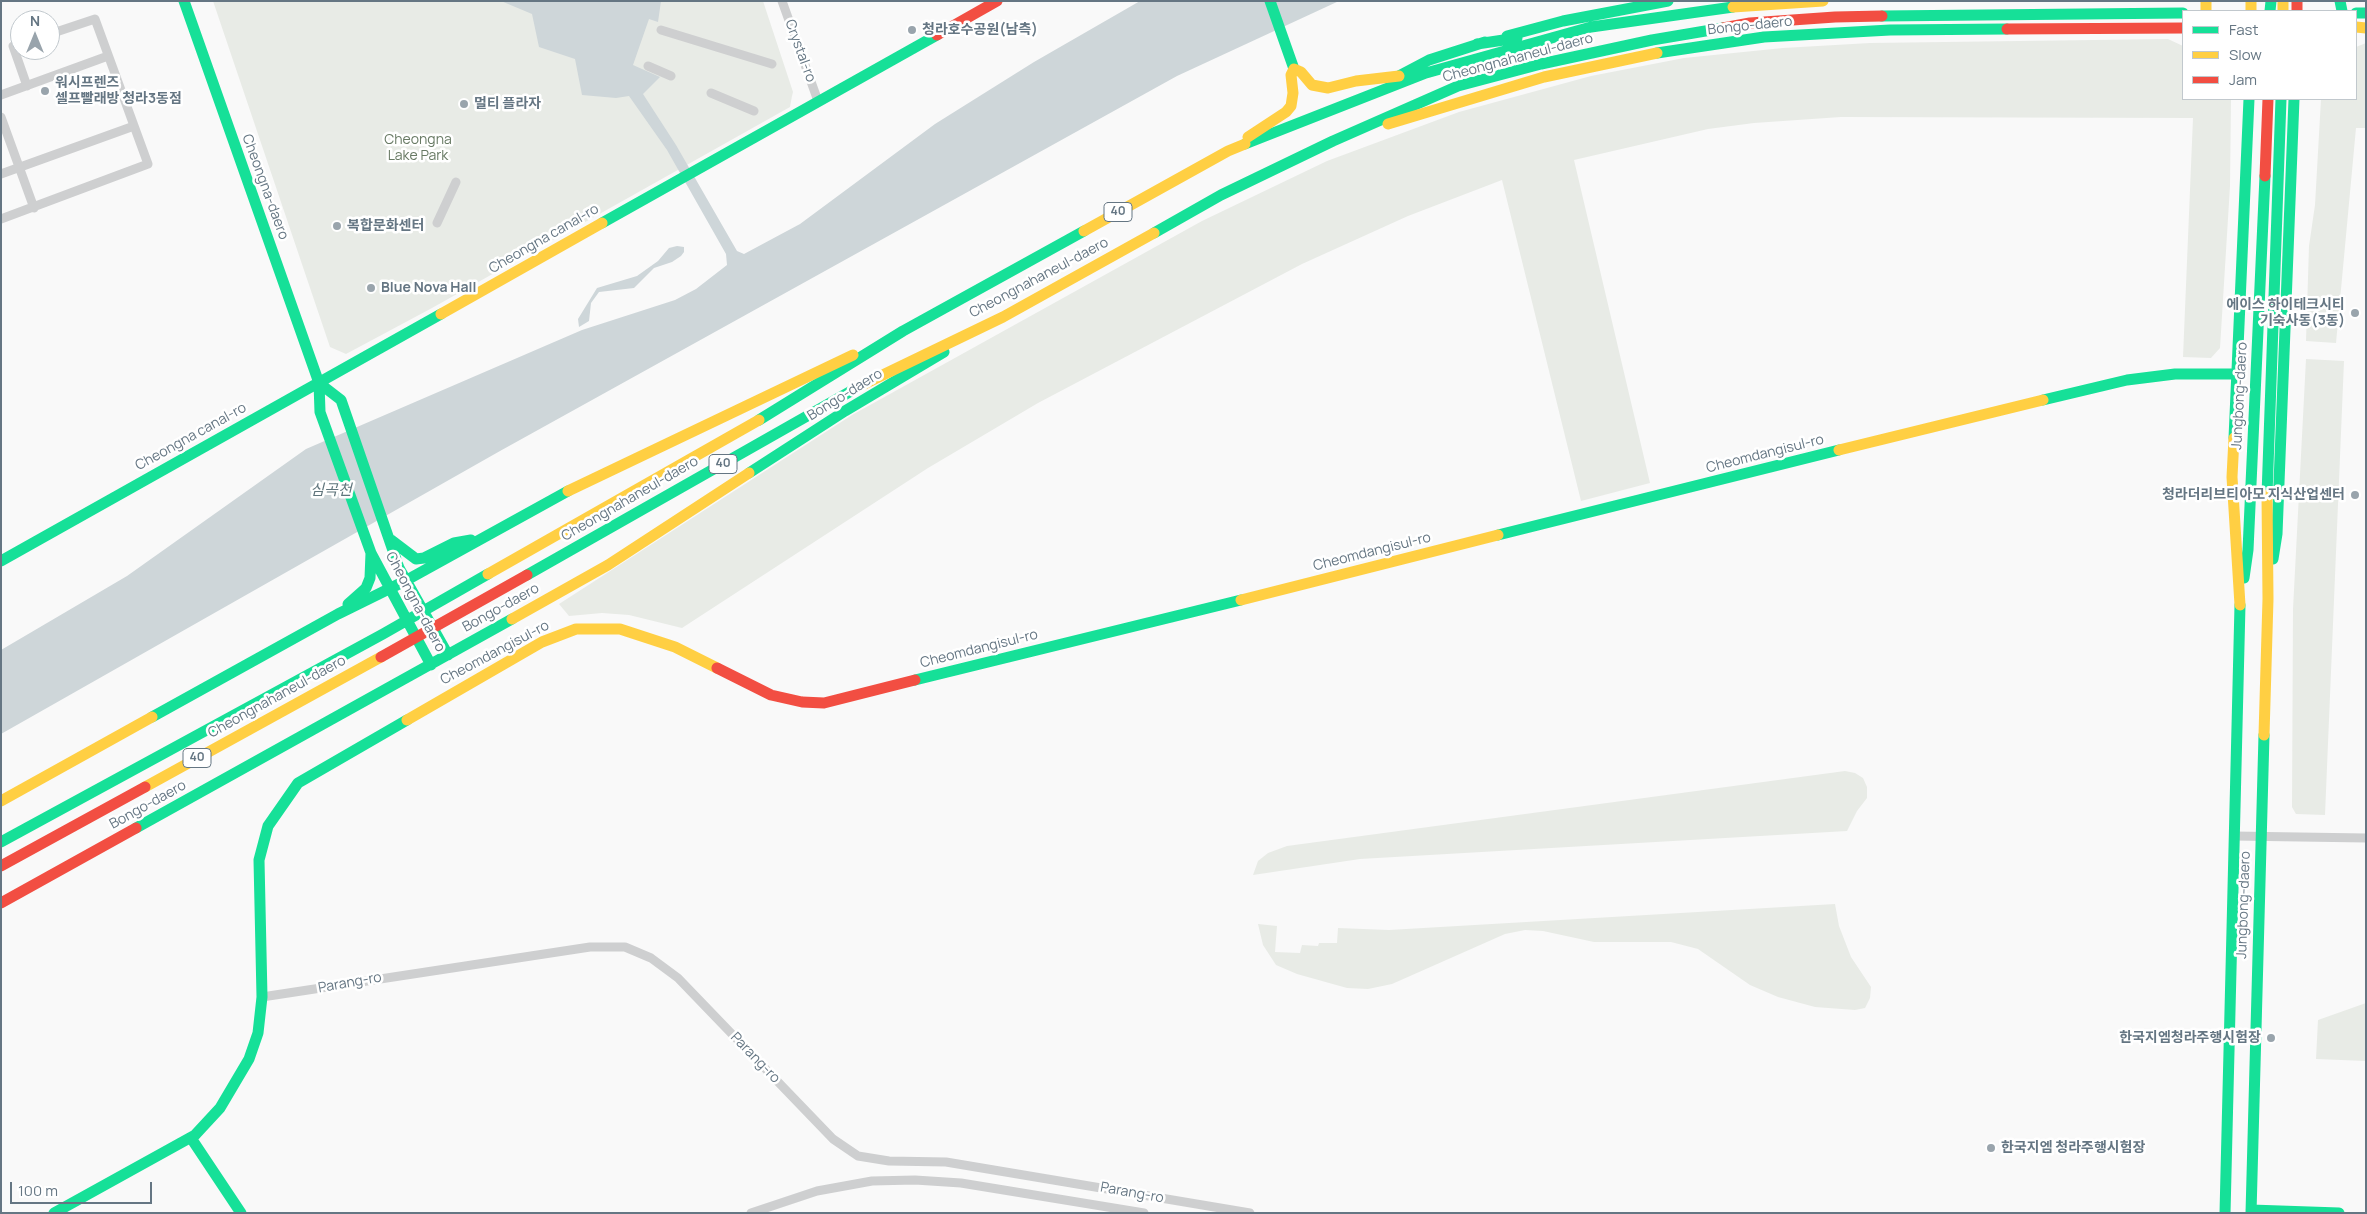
<!DOCTYPE html>
<html>
<head>
<meta charset="utf-8">
<style>
  body { margin:0 }
  #map { position:relative; width:2367px; height:1214px; overflow:hidden; background:#f9f9f9; font-family:Manrope,sans-serif }
  canvas { display:block }
  .frame { position:absolute; inset:0; border:2px solid #657683; pointer-events:none }
  .legend { position:absolute; left:2182px; top:10px; width:175px; height:90px; box-sizing:border-box; background:#fff; border:1px solid #c1c8cd; margin:0; padding:6px 9px; list-style:none; font-size:15px; color:#657683 }
  .legend li { display:flex; align-items:center; gap:10px; height:25px }
  .legend b { width:25px; border:1px solid #c1c8cd }
  .north { position:absolute; left:10px; top:10px; width:50px; height:50px; box-sizing:border-box; background:#fff; border:1px solid #c1c8cd; border-radius:50%; rotate:0deg; font-size:14px; font-weight:700; line-height:20px; text-align:center; color:#657683 }
  .north::after { content:''; display:block; margin:auto; width:18px; height:22px; background:#99a4ac; clip-path:polygon(50% 0,100% 100%,50% 72%,0 100%) }
  .scale { position:absolute; left:10px; top:1182px; width:142px; height:22px; box-sizing:border-box; border:2px solid #657683; border-top:0; padding-left:6px; font-size:15px; line-height:18px; white-space:nowrap; color:#657683; -webkit-text-stroke:4px #fff; paint-order:stroke }
</style>
</head>
<body>
<div id="map">
<canvas width="2367" height="1214"></canvas>
<div class="frame"></div>
<ul class="legend">
<li><b style="height:6px;background:#16e098"></b>Fast</li>
<li><b style="height:6px;background:#ffcf43"></b>Slow</li>
<li><b style="height:6px;background:#f24e42"></b>Jam</li>
</ul>
<div class="north">N</div>
<div class="scale">100 m</div>
</div>
<script>
const c = document.querySelector('canvas').getContext('2d');
c.lineJoin = 'round';
function fillPath(path, color) {
  c.fillStyle = color;
  c.fill(path, 'evenodd');
}
function shape(rows) {
  const path = new Path2D();
  for (const r of rows) {
    path.moveTo(r[0], r[1]);
    for (let i = 2; i < r.length; i += 2) path.lineTo(r[i], r[i + 1]);
  }
  return path;
}
function strokePath(path, color, width, dash) {
  c.strokeStyle = color;
  c.lineWidth = width;
  c.lineCap = dash ? 'butt' : 'round';
  c.setLineDash(dash || []);
  c.stroke(path);
}
function write(font, color, halo, rows, align = 'center') {
  c.font = font + ' Manrope,"Noto Sans KR",sans-serif';
  c.lineWidth = 5;
  c.setLineDash([]);
  c.textBaseline = 'middle';
  c.strokeStyle = halo;
  c.fillStyle = color;
  for (const [text, x, y, turn = 0] of rows) {
    c.save();
    c.translate(x, y);
    c.rotate((+turn || 0) * Math.PI / 180);
    c.textAlign = isNaN(turn) ? turn : align;
    if (halo) c.strokeText(text, 0, 0);
    c.fillText(text, 0, 0);
    c.restore();
  }
}
const green = shape([
  [213,1,763,1,793,92,792,96,790,107,432,308,346,354,330,347],
  [2168,39,2183,46,2183,99,2231,99,2230,186,2220,348,2211,358,2183,357,2193,118,1841,117,1754,123,1708,129,1574,160,1650,483,1581,501,1502,180,1408,216,1302,264,1038,403,928,468,682,628,629,615,602,613,569,616,559,604,852,415,1202,221,1327,161,1459,112,1591,76,1684,58,1783,48,1870,43],
  [2366,43,2366,128,2356,128,2336,343,2306,341,2309,246,2315,205,2321,99,2356,99,2356,47],
  [2306,359,2344,361,2325,815,2296,814,2292,807,2293,609],
  [1845,771,1855,773,1863,778,1867,787,1867,798,1857,811,1847,831,1360,859,1253,875,1258,861,1268,853,1287,846],
  [1835,904,1839,926,1851,957,1871,987,1870,998,1865,1008,1855,1010,1815,1007,1778,997,1750,985,1698,949,1671,942,1594,942,1543,931,1525,930,1505,934,1392,984,1368,989,1347,988,1297,974,1276,965,1263,945,1258,924,1277,926,1275,952,1300,953,1302,945,1318,946,1319,943,1337,943,1338,928,1389,930],
  [2366,1003,2366,1061,2316,1059,2318,1020]
]);
const water = shape([
  [501,1,661,1,658,22,649,19,633,65,660,77,643,94,676,145,737,251,744,254,800,224,935,124,1034,62,1140,1,1339,1,1177,76,500,451,1,734,1,650,127,576,306,449,582,330,675,300,696,289,727,265,726,254,667,150,629,96,616,98,582,95,575,59,539,47,532,14],
  [677,246,684,247,684,252,681,256,672,262,654,268,634,288,599,292,591,303,589,321,579,327,578,319,597,288,637,276,658,261,669,248]
]);
const street = shape([
  [782,1,818,101],
  [661,30,772,64],
  [20,44,13,46,27,86],
  [648,66,671,76],
  [711,93,754,111],
  [1,95,108,56],
  [1,117,34,208],
  [1,174,134,126],
  [1,219,148,164,95,19,50,34],
  [437,223,456,182],
  [2234,836,2366,838],
  [262,997,590,947,625,947,651,958,678,978,833,1139,858,1156,889,1161,946,1162,1250,1213],
  [751,1213,817,1191,872,1181,915,1180,961,1183,1144,1213]
]);
const fast = shape([
  [184,1,319,383],
  [1270,1,1294,69],
  [2340,1,2342,11],
  [2270,11,2271,1],
  [2356,13,2366,13],
  [1882,16,2183,13],
  [1507,36,1563,21,1668,1],
  [1477,44,1517,38],
  [1657,53,1764,37,1890,30,2007,29],
  [1393,79,1429,60,1485,42],
  [1245,144,1426,73,1591,27,1733,7],
  [602,223,937,35],
  [1154,233,1221,195,1333,141,1458,86,1541,64,1652,40,1723,28],
  [2043,400,2127,380,2175,374,2236,374],
  [759,420,903,331,1084,231],
  [2234,438,2249,99],
  [749,473,845,411,944,352],
  [2267,495,2281,99],
  [1498,535,1839,450],
  [391,540,416,559,424,558,454,543,471,540],
  [371,553,431,665],
  [2273,559,2277,534,2294,99],
  [1,561,441,314],
  [527,575,860,386],
  [2244,578,2248,550,2265,176],
  [348,604,366,588,370,578,371,553,320,412,319,383,341,400,399,568,448,655],
  [915,680,1241,600],
  [152,717,338,614,405,581,568,491],
  [136,828,512,619],
  [1,842,383,634,488,574],
  [191,1138,241,1213],
  [2251,1210,2339,1213],
  [54,1213,195,1135,220,1108,249,1059,258,1033,262,997,259,860,268,826,298,783,407,720],
  [2225,1213,2240,605],
  [2251,1213,2264,735]
]);
const slow = shape([
  [2206,1,2206,11],
  [2251,1,2251,11],
  [2283,1,2283,11],
  [1733,7,1823,1],
  [2356,27,2366,28],
  [1388,124,1544,77,1657,53],
  [1248,137,1286,112,1291,106,1293,93,1291,75,1294,69,1301,72,1312,85,1328,88,1356,81,1399,76],
  [1084,231,1228,151,1245,144],
  [441,314,602,223],
  [860,386,1003,317,1154,233],
  [2234,438,2232,477,2240,605],
  [1839,450,2043,400],
  [568,491,853,355],
  [488,574,759,420],
  [1241,600,1498,535],
  [512,619,608,565,749,473],
  [407,720,542,642,576,629,620,629,675,647,717,668],
  [2264,735,2268,599,2267,495],
  [145,787,381,657],
  [1,801,152,717]
]);
const jam = shape([
  [2297,1,2297,11],
  [1723,28,1750,23,1835,17,1882,16],
  [2007,29,2183,28],
  [937,35,997,1],
  [2265,176,2268,99],
  [381,657,527,575],
  [717,668,771,695,802,702,824,703,915,680],
  [1,866,145,787],
  [1,903,136,828]
]);
const markers = [
  [912,30,5,"#99a4ac"],
  [45,91,5,"#99a4ac"],
  [464,104,5,"#99a4ac"],
  [337,226,5,"#99a4ac"],
  [371,288,5,"#99a4ac"],
  [2355,313,5,"#99a4ac"],
  [2355,495,5,"#99a4ac"],
  [2271,1038,5,"#99a4ac"],
  [1991,1148,5,"#99a4ac"]
];
const shields = [
  [1118,212,28],
  [723,464,28],
  [197,758,28]
];
const shieldNames = [
  ["40",1118,212],
  ["40",723,464],
  ["40",197,758]
];
const streetNames = [
  ["Bongo-daero",1750,26,-6],
  ["Crystal-ro",800,51,70],
  ["Cheongnahaneul-daero",1518,58,-15],
  ["Cheongna-daero",265,187,70],
  ["Cheongna canal-ro",544,239,-30],
  ["Cheongnahaneul-daero",1039,278,-28],
  ["Bongo-daero",845,395,-32],
  ["Jungbong-daero",2240,396,-87],
  ["Cheongna canal-ro",191,437,-29],
  ["Cheomdangisul-ro",1765,454,-14],
  ["Cheongnahaneul-daero",630,499,-30],
  ["Cheomdangisul-ro",1372,552,-14],
  ["Cheongna-daero",415,602,62],
  ["Bongo-daero",501,608,-29],
  ["Cheomdangisul-ro",979,649,-14],
  ["Cheomdangisul-ro",495,653,-28],
  ["Cheongnahaneul-daero",277,697,-29],
  ["Bongo-daero",148,805,-29],
  ["Jungbong-daero",2244,905,-88],
  ["Parang-ro",350,983,-10],
  ["Parang-ro",755,1058,46],
  ["Parang-ro",1132,1193,10]
];
const poiNames = [
  ["청라호수공원(남측)",922,30],
  ["워시프렌즈",55,83],
  ["셀프빨래방 청라3동점",55,99],
  ["멀티 플라자",474,104],
  ["복합문화센터",347,226],
  ["Blue Nova Hall",381,288],
  ["에이스 하이테크시티",2345,305,"right"],
  ["기숙사동(3동)",2345,321,"right"],
  ["청라더리브티아모 지식산업센터",2345,495,"right"],
  ["한국지엠청라주행시험장",2261,1038,"right"],
  ["한국지엠 청라주행시험장",2001,1148]
];
const parkNames = [
  ["Cheongna",418,140],
  ["Lake Park",418,156]
];
const waterNames = [
  ["심곡천",331,491]
];
fillPath(green, '#e8ebe6');
fillPath(water, '#ced6d9');
strokePath(street, '#cecfd0', 9);
strokePath(fast, '#16e098', 11);
strokePath(slow, '#ffcf43', 11);
strokePath(jam, '#f24e42', 11);
for (const [x, y, r, color] of markers) {
  const dot = new Path2D();
  dot.arc(x, y, r, 0, 2 * Math.PI);
  c.fillStyle = color;
  c.fill(dot);
  strokePath(dot, '#fff', 2);
}
for (const [x, y, w] of shields) {
  const box = new Path2D();
  box.roundRect(x - w / 2, y - 9.5, w, 19, 4);
  c.fillStyle = '#fff';
  c.fill(box);
  strokePath(box, '#657683', 1);
}
write('bold 12px', '#657683', null, shieldNames);
write('14px', '#657683', '#fff', streetNames);
write('bold 14px', '#657683', '#fff', poiNames, 'left');
write('14px', '#687a64', '#fff', parkNames);
write('italic 15px', '#60757c', '#fff', waterNames);
</script>
</body>
</html>
